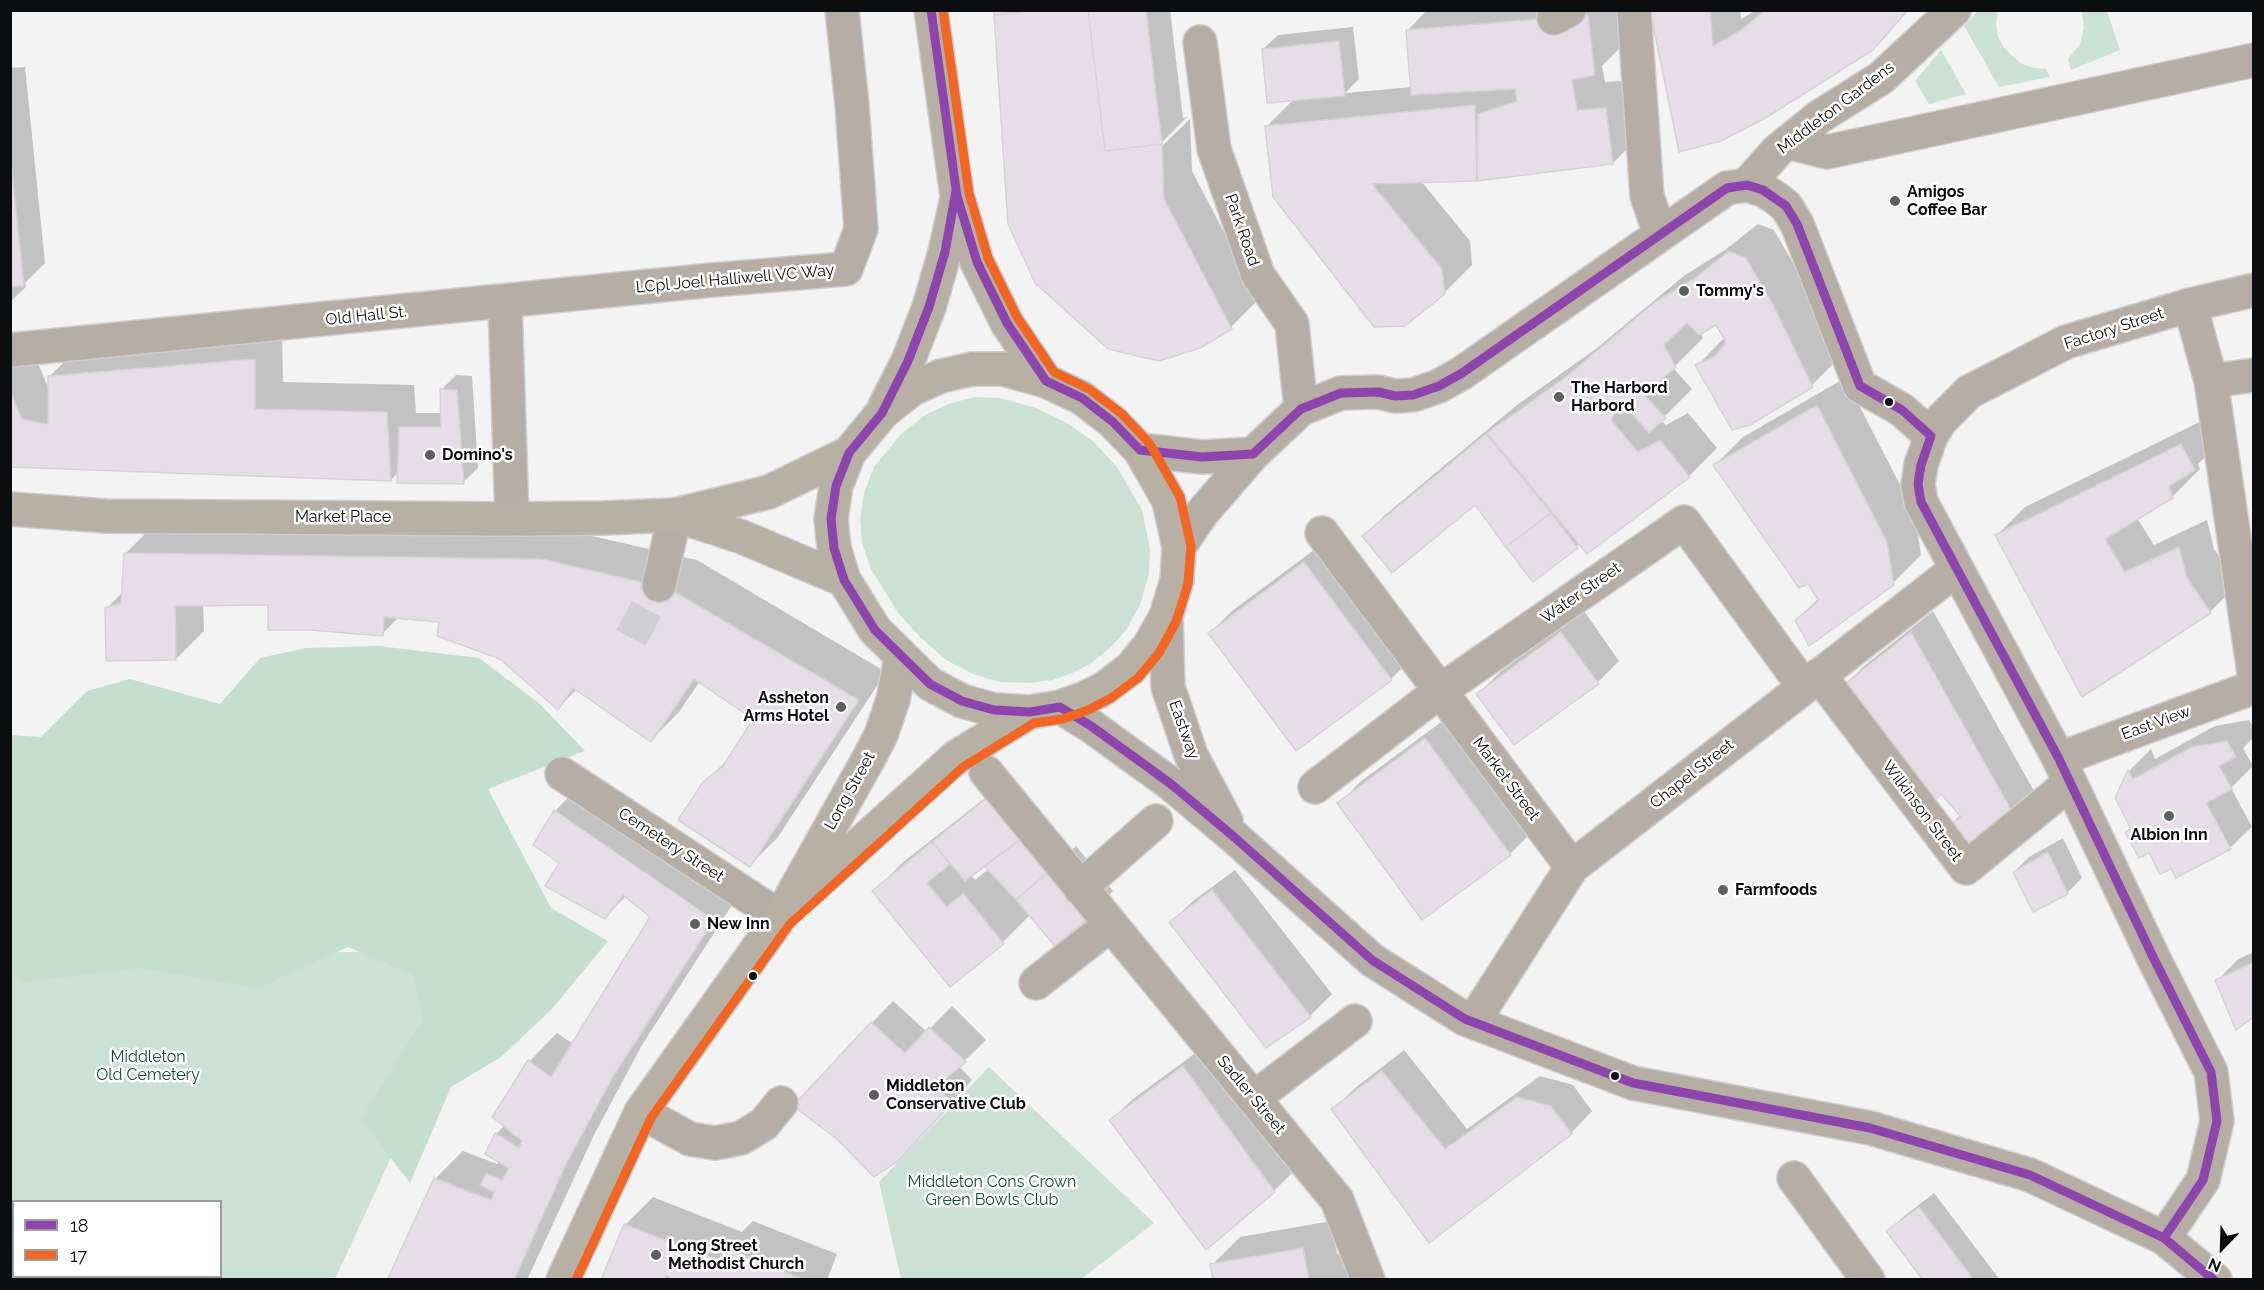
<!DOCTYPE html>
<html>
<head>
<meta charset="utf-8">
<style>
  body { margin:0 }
  #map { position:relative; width:2264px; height:1290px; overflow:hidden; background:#f3f3f4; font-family:Raleway,sans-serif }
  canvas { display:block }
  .frame { position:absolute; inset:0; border:12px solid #0c0d0e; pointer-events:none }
  .legend { position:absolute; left:12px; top:1200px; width:210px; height:78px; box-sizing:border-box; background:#fff; border:2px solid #9e9e9f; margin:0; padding:8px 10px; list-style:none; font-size:18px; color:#0c0d0e }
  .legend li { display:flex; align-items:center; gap:12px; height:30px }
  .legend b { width:30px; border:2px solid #9e9e9f }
  .north { position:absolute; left:2192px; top:1218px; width:60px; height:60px; -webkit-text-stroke:4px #fff; paint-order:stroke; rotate:203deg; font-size:16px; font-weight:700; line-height:24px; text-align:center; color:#0c0d0e }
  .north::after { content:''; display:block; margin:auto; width:21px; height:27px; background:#0c0d0e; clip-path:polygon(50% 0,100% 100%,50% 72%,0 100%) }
</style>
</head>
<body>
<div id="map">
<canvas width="2264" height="1290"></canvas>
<div class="frame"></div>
<ul class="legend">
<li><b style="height:8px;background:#8e44ad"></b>18</li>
<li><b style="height:8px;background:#f26522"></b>17</li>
</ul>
<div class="north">N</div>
</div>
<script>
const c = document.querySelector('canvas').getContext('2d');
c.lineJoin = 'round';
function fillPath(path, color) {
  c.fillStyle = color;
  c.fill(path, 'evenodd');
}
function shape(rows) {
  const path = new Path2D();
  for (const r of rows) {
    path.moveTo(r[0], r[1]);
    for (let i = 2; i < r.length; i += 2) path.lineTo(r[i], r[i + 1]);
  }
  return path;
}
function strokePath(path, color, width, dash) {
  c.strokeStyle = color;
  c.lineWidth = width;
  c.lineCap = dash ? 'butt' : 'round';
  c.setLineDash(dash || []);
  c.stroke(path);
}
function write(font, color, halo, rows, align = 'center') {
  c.font = font + ' Raleway,sans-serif';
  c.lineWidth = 5;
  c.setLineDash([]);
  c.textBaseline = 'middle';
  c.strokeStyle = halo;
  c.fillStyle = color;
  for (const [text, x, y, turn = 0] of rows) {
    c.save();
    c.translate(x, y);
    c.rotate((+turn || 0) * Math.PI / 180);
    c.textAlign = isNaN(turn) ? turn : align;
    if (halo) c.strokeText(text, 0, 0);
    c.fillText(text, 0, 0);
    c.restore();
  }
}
const green = shape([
  [2085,10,2107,11,2120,50,2071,70,2068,59,2080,44,2084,28,2082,12],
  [1978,11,1998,11,1996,25,1998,37,2004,48,2020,63,2034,68,2046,69,2050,77,1999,87,1964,26],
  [1941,50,1966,94,1929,104,1915,81],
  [975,397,1000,398,1036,408,1067,423,1094,442,1117,467,1142,510,1150,549,1149,574,1140,605,1126,630,1111,647,1090,664,1072,673,1053,680,1029,683,999,682,973,674,946,660,921,638,898,613,871,569,862,543,860,519,864,493,874,467,902,433,927,414,951,403],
  [10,906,281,953,487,950,335,1279,11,1279],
  [14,1202,220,1202,220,1276,14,1276],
  [989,1067,1154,1223,1081,1279,901,1279,879,1182]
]);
const forest = shape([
  [379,646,479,658,540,704,585,751,488,789,551,908,608,941,552,1009,501,1057,451,1087,410,1183,361,1119,423,1019,413,975,348,947,258,988,139,968,26,982,11,975,10,735,41,737,87,691,130,679,220,704,260,658,306,648]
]);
const shadow = shape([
  [994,10,1170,10,1183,118,1187,117,1156,148,1158,150,1190,119,1192,171,1259,299,1231,327,1199,346],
  [1427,10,1618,10,1623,45,1602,66,1605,82,1634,80,1641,135,1613,163,1477,179,1421,181,1470,241,1472,265,1444,293,1267,126,1294,99,1263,49,1278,35,1353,27,1359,79,1345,93,1412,87,1407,31],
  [1740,10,1741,19,1756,10,1909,10,1872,48,1766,115,1652,11],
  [25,67,45,263,25,283,26,287,10,302,10,68],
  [1758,224,1774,230,1801,277,1840,357,1812,385,1697,366,1725,337,1717,323,1700,332,1703,338,1673,368,1692,389,1661,420,1666,425,1688,413,1717,448,1689,476,1587,552,1580,543,1577,547,1476,503,1364,536,1385,515,1517,405,1597,348,1685,275,1725,250],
  [282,331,283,382,414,385,416,413,442,413,441,390,456,375,472,376,478,468,463,482,399,471,391,480,10,466,10,359,35,356,50,392,50,376,78,348],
  [1845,378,1915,514,1921,555,1893,583,1796,620,1819,598,1809,582,1715,465,1743,437],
  [2210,417,2222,440,2198,464,2200,469,2172,497,2137,518,2154,545,2207,520,2214,549,2238,584,2210,612,2083,695,1997,535,2025,507],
  [153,526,570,531,697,560,886,672,778,837,750,865,704,783,732,755,755,718,700,681,679,712,651,740,577,689,558,708,500,657,440,620,399,617,382,634,269,603,203,604,204,631,176,659,107,608,123,592,125,554],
  [1326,541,1413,657,1391,679,1297,748,1210,633,1232,611],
  [1584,611,1619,661,1598,682,1478,694,1500,672],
  [1933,611,2034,791,2012,812,1946,829,1961,814,1843,687,1864,666],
  [1448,717,1532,832,1510,854,1423,918,1339,804,1360,782],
  [2249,720,2254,729,2254,737,2243,748,2253,766,2231,788,2252,827,2230,848,2171,867,2126,832,2132,827,2117,798,2130,770,2151,749,2155,759,2215,726],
  [583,783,741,891,642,1045,594,1135,527,1280,389,1280,435,1179,463,1151,497,1164,500,1161,487,1153,496,1134,505,1125,530,1061,557,1033,573,1044,652,917,626,896,605,917,561,863,535,845,555,811],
  [1004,783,1062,858,1076,846,1113,891,1085,919,1030,915,1003,942,950,985,874,891,902,863],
  [984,864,989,869,975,880,971,875],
  [2063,838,2082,878,2067,893,2014,872,2029,857],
  [1235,870,1332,994,1310,1016,1267,1046,1171,922,1193,901],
  [2254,952,2254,1015,2217,981,2238,959],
  [893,1001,927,1032,952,1006,986,1040,959,1066,972,1080,919,1138,872,1023],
  [1205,1046,1296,1169,1274,1191,1111,1120,1133,1099],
  [1404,1050,1467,1129,1540,1076,1573,1085,1592,1111,1571,1133,1429,1241,1333,1110,1355,1088],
  [1934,1193,2000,1280,1925,1280,1888,1232,1903,1217],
  [653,1197,742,1232,753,1221,837,1254,827,1280,678,1280,669,1276,667,1280,603,1280,625,1225],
  [1331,1221,1337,1254,1347,1252,1352,1280,1214,1280,1212,1265,1240,1237]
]);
const building = shape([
  [993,10,1037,10,994,15,993,10],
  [1037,10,1088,10,1105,151,1162,144,1164,199,1232,329,1200,348,1159,361,1108,349,1035,283,1008,224,994,15,1037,10],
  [1088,10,1146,10,1162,144,1105,151,1088,10],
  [1650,10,1710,10,1713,46,1741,30,1765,10,1908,10,1873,50,1767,117,1721,141,1679,152,1650,10],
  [1588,15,1595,75,1572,80,1577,110,1606,108,1613,164,1477,181,1478,114,1517,101,1515,89,1411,95,1406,30,1588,15],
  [1339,41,1345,96,1267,103,1262,49,1339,41],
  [1475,105,1477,181,1372,184,1442,269,1445,294,1405,326,1374,327,1273,197,1265,126,1475,105],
  [10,153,24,286,10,287,10,153],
  [1729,251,1746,258,1773,305,1813,387,1750,425,1732,430,1695,365,1715,356,1726,342,1716,325,1699,335,1687,323,1664,345,1676,367,1644,395,1666,418,1649,433,1622,403,1611,420,1638,452,1660,440,1690,477,1587,554,1487,433,1567,376,1655,302,1695,278,1729,251],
  [255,359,255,409,387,412,391,481,10,467,10,391,22,419,48,424,48,376,255,359],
  [440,389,457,390,464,484,397,483,399,427,441,427,440,389],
  [1817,405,1887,542,1894,585,1809,646,1795,620,1819,601,1808,584,1799,588,1713,465,1817,405],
  [1486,434,1551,513,1506,547,1475,505,1392,573,1362,536,1486,434],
  [2181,444,2195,470,2169,486,2173,498,2105,539,2125,572,2179,547,2187,578,2211,613,2082,697,1995,535,2181,444],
  [1551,513,1578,548,1533,582,1506,547,1551,513],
  [124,553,541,559,668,588,859,700,750,867,678,820,703,782,723,766,753,719,694,679,651,742,573,688,558,710,500,659,437,636,439,622,384,617,383,636,310,630,268,630,268,605,175,606,176,660,106,661,105,608,121,603,124,553],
  [1304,562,1392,680,1296,751,1208,633,1304,562],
  [1561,632,1599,684,1514,745,1476,694,1561,632],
  [1911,632,2013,813,1964,852,1944,829,1961,817,1941,794,1931,804,1841,687,1911,632],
  [1425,738,1511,855,1422,920,1337,803,1425,738],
  [2227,741,2236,757,2219,766,2232,789,2206,803,2231,849,2176,878,2171,869,2160,874,2149,853,2139,858,2125,832,2131,829,2115,798,2128,770,2133,779,2192,747,2227,741],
  [988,797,1020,840,965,881,932,842,988,797],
  [554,810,714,920,614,1075,566,1164,514,1280,387,1280,434,1178,491,1200,494,1192,480,1185,486,1173,502,1180,509,1168,485,1154,495,1133,519,1148,522,1141,492,1117,528,1060,551,1077,650,917,623,895,605,919,545,886,559,863,533,845,554,810],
  [1020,840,1047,873,1016,900,984,866,1020,840],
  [932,842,950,864,927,883,947,907,963,893,1004,944,950,987,872,891,932,842],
  [2048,852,2068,894,2033,912,2013,872,2048,852],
  [1047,873,1086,920,1055,946,1016,900,1047,873],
  [1212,890,1311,1017,1266,1048,1169,922,1212,890],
  [2254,962,2254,1017,2236,1030,2215,980,2254,962],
  [871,1022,905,1053,929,1027,966,1062,936,1087,952,1103,898,1161,874,1177,838,1140,793,1106,871,1022],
  [1183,1066,1275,1192,1206,1250,1109,1120,1183,1066],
  [1382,1071,1445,1149,1517,1097,1551,1106,1572,1134,1429,1243,1331,1109,1382,1071],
  [1919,1207,1974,1280,1923,1280,1886,1231,1919,1207],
  [624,1224,719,1261,724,1248,805,1280,674,1280,666,1276,665,1280,601,1280,624,1224],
  [1303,1248,1309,1280,1213,1280,1210,1264,1303,1248]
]);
const minorTunnel = shape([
  [631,638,659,585]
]);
const minor = shape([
  [1634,10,1647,196,1660,234],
  [1554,18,1569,10],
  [1200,42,1214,149,1258,275,1292,324,1301,409],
  [1788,142,1827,152,2254,60],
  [1747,185,1777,151,1819,117,1881,78,1954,10],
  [505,302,512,519],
  [2190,305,2211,381,2254,375],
  [10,350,712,280,846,269,861,229,852,105,842,10],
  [2211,381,2254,673],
  [1140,450,1202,457,1253,454],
  [1322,533,1572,867],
  [1179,547,1202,513,1253,454,1301,409,1341,393,1378,392,1395,396,1413,395,1439,386,1462,373,1727,188,1747,185,1763,190,1776,198,1786,206,1797,224,1860,386,1902,410,1931,436],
  [659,585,675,515],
  [1166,616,1168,687,1191,755,1226,821],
  [1819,675,1966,868,2070,783],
  [1060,707,1091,726,1171,784,1233,836,1372,960,1465,1019,1633,1083,1870,1128,2030,1175,2164,1238,2215,1280],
  [2059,759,2254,687],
  [986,772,1337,1200,1368,1280],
  [562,774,780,917],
  [1315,787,1440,691,1684,522,1804,687],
  [1080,888,1156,821],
  [1036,983,1110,925],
  [1473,1022,1572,867,1957,569],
  [1254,1098,1355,1021],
  [641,1112,690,1139,715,1143,741,1138,764,1124,781,1103],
  [1794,1178,1868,1280],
  [2164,1238,2203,1180,2217,1121,2211,1072,2153,957,2059,759,1921,502,1918,484,1921,465,1931,436,1941,420,1969,392,2066,342,2190,305,2254,290]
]);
const major = shape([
  [931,10,957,196,977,262,1007,323,1046,381],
  [972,369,1003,369,1046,381,1082,398,1113,422,1140,450,1169,501,1179,547,1177,580,1166,616,1149,646,1131,668,1105,688,1083,699,1060,707,1030,712,994,710,962,701,930,684,875,630,844,580,834,548,831,519,836,486,849,453,882,413,912,389,941,376,972,369],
  [885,406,908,361,929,307,945,252,957,198],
  [10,509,106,516,512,519,603,518,675,515,769,492,849,453],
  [675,515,742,537,844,580],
  [801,897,956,757,1030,712],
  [563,1280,641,1112,780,917,869,758,881,735,893,700,901,658]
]);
const bus1 = shape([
  [931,10,957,196,977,262,1007,323,1046,381,1082,398,1113,422,1140,450,1202,457,1253,454,1301,409,1341,393,1378,392,1395,396,1413,395,1439,386,1462,373,1727,188,1747,185,1763,190,1786,206,1797,224,1860,386,1902,410,1931,436,1921,465,1918,484,1921,502,2059,759,2153,957,2211,1072,2217,1121,2203,1180,2164,1238],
  [956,191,945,252,929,307,908,361,882,413,849,453,836,486,831,519,834,548,844,580,875,630,930,684,962,701,994,710,1030,712,1060,707,1091,726,1171,784,1233,836,1372,960,1465,1019,1633,1083,1870,1128,2030,1175,2164,1238,2214,1280]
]);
const bus2 = shape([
  [576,1280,651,1118,789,925,963,767,1034,723,1063,719,1088,710,1111,698,1138,678,1159,653,1176,622,1188,584,1191,546,1180,497,1150,444,1122,414,1089,389,1054,372,1017,317,988,258,969,193,943,10]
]);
const markers = [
  [1895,201,6,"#5d5e5e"],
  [1684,291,6,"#5d5e5e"],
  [1559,397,6,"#5d5e5e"],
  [1889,402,5,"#0c0d0e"],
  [430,455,6,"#5d5e5e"],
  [841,707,6,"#5d5e5e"],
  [2169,816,6,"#5d5e5e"],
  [1723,890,6,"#5d5e5e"],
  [695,924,6,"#5d5e5e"],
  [753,976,5,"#0c0d0e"],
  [1615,1076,5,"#0c0d0e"],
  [874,1095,6,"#5d5e5e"],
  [656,1255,6,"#5d5e5e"]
];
const streetNames = [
  ["Middleton Gardens",1836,108,-37],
  ["Park Road",1242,230,71],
  ["LCpl Joel Halliwell VC Way",735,279,-5],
  ["Old Hall St.",366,316,-6],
  ["Factory Street",2114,329,-18],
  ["Market Place",343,517],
  ["Water Street",1581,593,-35],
  ["East View",2156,723,-20],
  ["Eastway",1184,730,70],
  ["Chapel Street",1692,774,-38],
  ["Market Street",1506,779,53],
  ["Long Street",850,791,-61],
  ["Wilkinson Street",1922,811,53],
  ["Cemetery Street",671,845,33],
  ["Sadler Street",1251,1095,50]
];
const poiNames = [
  ["Amigos",1907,192],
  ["Coffee Bar",1907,210],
  ["Tommy's",1696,291],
  ["The Harbord",1571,388],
  ["Harbord",1571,406],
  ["Domino's",442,455],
  ["Assheton",829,698,"right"],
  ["Arms Hotel",829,716,"right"],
  ["Albion Inn",2169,835,"center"],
  ["Farmfoods",1735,890],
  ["New Inn",707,924],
  ["Middleton",886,1086],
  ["Conservative Club",886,1104],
  ["Long Street",668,1246],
  ["Methodist Church",668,1264]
];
const parkNames = [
  ["Middleton",148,1057],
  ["Old Cemetery",148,1075],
  ["Middleton Cons Crown",992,1182],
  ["Green Bowls Club",992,1200]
];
fillPath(green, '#cbe1d5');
fillPath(forest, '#c4ded0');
fillPath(shadow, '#0003');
fillPath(building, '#e6dee6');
strokePath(building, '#d3d3d3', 1.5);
strokePath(minorTunnel, '#d0d0d2', 33, [33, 16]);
strokePath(minor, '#cececf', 36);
strokePath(major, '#cececf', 36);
strokePath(minor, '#b6aea4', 33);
strokePath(major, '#b7b0a4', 33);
strokePath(bus1, '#8e44ad', 9);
strokePath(bus2, '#f26522', 9);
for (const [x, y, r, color] of markers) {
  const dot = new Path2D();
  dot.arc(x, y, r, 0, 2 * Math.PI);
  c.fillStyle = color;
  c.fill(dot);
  strokePath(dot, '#fff', 2);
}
write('16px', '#0c0d0e', '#fff', streetNames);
write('bold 16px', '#0c0d0e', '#fff', poiNames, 'left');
write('16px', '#144e33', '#fff', parkNames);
</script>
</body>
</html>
